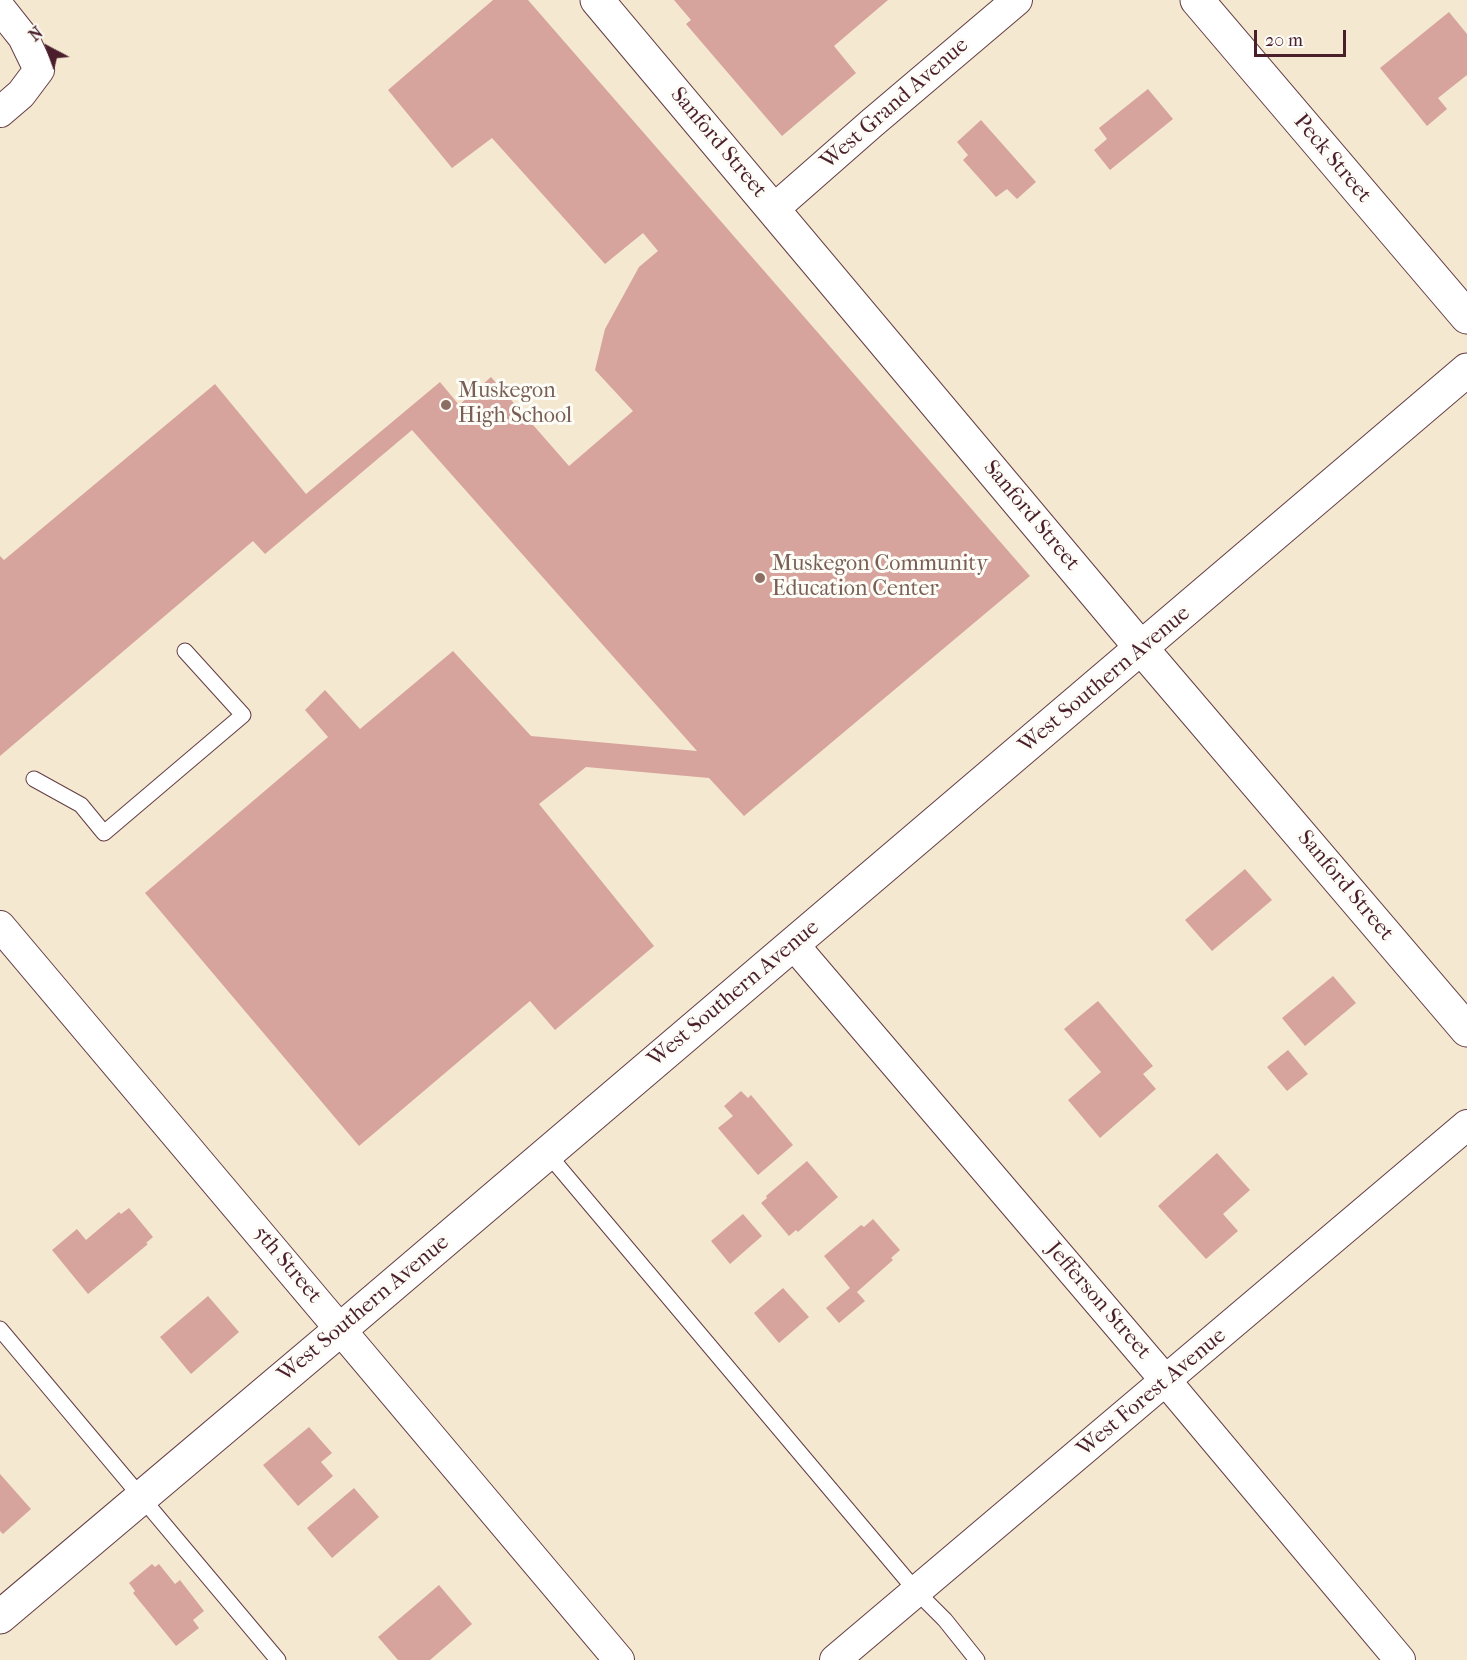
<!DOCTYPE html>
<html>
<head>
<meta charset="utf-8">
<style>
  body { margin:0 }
  #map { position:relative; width:1467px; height:1660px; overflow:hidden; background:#f4e8d1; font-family:"IM FELL French Canon",serif }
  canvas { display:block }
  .north { position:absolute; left:18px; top:18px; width:60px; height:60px; -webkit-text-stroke:4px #fdfcf7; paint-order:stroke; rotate:319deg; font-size:16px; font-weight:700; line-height:24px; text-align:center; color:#4a1f2b }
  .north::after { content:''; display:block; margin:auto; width:21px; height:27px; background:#4a1f2b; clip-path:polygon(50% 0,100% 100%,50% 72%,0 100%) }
  .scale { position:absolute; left:1254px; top:30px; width:92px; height:27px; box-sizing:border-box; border:3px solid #4a1f2b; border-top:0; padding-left:8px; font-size:18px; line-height:21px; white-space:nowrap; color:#4a1f2b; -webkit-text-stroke:4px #fdfcf7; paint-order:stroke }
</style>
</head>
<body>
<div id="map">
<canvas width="1467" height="1660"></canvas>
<div class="north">N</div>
<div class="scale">20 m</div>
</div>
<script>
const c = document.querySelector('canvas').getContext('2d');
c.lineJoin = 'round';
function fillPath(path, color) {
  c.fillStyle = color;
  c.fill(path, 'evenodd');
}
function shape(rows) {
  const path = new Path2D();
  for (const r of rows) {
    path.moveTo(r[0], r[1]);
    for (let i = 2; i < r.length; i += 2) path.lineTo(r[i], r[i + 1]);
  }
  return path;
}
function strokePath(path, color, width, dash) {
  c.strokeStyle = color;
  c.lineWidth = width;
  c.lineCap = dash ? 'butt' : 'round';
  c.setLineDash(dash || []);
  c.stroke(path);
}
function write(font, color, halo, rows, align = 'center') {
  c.font = font + ' "IM FELL French Canon",serif';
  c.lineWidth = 6;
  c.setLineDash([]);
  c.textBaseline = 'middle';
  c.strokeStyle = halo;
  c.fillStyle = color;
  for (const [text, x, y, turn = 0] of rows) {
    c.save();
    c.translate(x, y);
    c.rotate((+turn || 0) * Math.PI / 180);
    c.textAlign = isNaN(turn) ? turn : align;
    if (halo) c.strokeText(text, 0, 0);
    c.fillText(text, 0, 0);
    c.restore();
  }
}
const building = shape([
  [493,0,528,0,1030,576,744,816,709,778,586,767,539,804,654,946,555,1030,530,1001,359,1146,145,893,328,737,305,710,325,690,360,729,453,651,531,736,697,751,412,430,265,554,253,541,0,756,0,556,4,560,215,384,306,494,440,382,459,405,491,377,569,466,633,411,595,370,605,329,639,267,658,251,643,233,605,264,492,138,452,168,388,90],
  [674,0,888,0,834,46,856,73,782,136,686,24,691,20],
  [1449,12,1467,34,1467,75,1438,98,1447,109,1427,126,1380,68],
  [1148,89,1173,119,1110,170,1094,150,1107,139,1099,128],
  [981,120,1036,182,1017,199,1007,189,996,197,963,160,968,155,957,142],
  [1245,869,1272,900,1212,951,1185,920],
  [1333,976,1356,1003,1305,1046,1282,1018],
  [1098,1001,1153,1066,1143,1074,1156,1089,1100,1138,1068,1100,1101,1072,1064,1029],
  [1288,1050,1308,1074,1287,1091,1267,1067],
  [741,1091,748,1098,751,1095,793,1145,758,1175,718,1128,733,1116,724,1106],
  [1217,1153,1250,1190,1223,1214,1238,1231,1206,1259,1158,1206],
  [807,1161,838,1197,798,1232,796,1230,789,1236,761,1203,767,1198,766,1196],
  [129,1208,153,1237,146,1243,148,1244,88,1294,52,1250,77,1229,86,1240,119,1212,121,1214],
  [743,1214,762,1236,730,1264,711,1241],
  [873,1219,900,1250,891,1258,893,1260,857,1292,865,1301,839,1323,826,1308,850,1288,824,1256,861,1225,864,1227],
  [783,1288,809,1317,779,1343,754,1313],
  [208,1296,239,1332,191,1374,160,1337],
  [309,1427,332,1453,321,1462,333,1476,298,1506,263,1465],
  [0,1474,31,1509,3,1534,0,1531],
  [354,1488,379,1517,332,1558,307,1528],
  [152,1564,155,1567,159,1564,175,1584,180,1580,204,1611,193,1620,199,1628,176,1646,133,1593,135,1591,129,1583],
  [439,1585,472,1624,430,1660,398,1660,378,1637]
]);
const service = shape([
  [34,779,81,805,104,833,243,715,185,651],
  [547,1153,917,1592,945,1620,977,1660],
  [0,1329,278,1660]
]);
const minor = shape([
  [0,8,23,37,39,70,21,94,0,112],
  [774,209,872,123,1017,0],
  [0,926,619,1660],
  [793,944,1166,1381,1400,1660],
  [835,1660,1467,1125]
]);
const tertiary = shape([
  [597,0,1142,649,1467,1030],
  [1197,0,1467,317],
  [0,1617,341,1329,1467,370]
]);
const markers = [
  [446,405,6,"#8d6e63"],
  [760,578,6,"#8d6e63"]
];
const streetNames = [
  ["West Grand Avenue",895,104,-41],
  ["Sanford Street",718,143,50],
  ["Peck Street",1332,159,50],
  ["Sanford Street",1031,516,50],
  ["West Southern Avenue",1105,680,-40],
  ["Sanford Street",1345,886,50],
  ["West Southern Avenue",734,994,-40],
  ["5th Street",287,1265,50],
  ["Jefferson Street",1098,1301,49],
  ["West Southern Avenue",364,1309,-40],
  ["West Forest Avenue",1152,1393,-40]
];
const educationNames = [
  ["Muskegon",458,392],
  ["High School",458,417],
  ["Muskegon Community",772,565],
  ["Education Center",772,590]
];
fillPath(building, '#d6a49c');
strokePath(service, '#643d44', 17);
strokePath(minor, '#643d44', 32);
strokePath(tertiary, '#643d44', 35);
strokePath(service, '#fff', 15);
strokePath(minor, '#fff', 30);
strokePath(tertiary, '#fff', 33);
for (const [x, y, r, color] of markers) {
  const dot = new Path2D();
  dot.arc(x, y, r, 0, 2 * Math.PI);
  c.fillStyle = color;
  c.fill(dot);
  strokePath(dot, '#fdfcf7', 2);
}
write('22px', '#4a1f2b', '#fdfcf7', streetNames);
write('22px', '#785e54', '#fdfcf7', educationNames, 'left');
</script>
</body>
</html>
